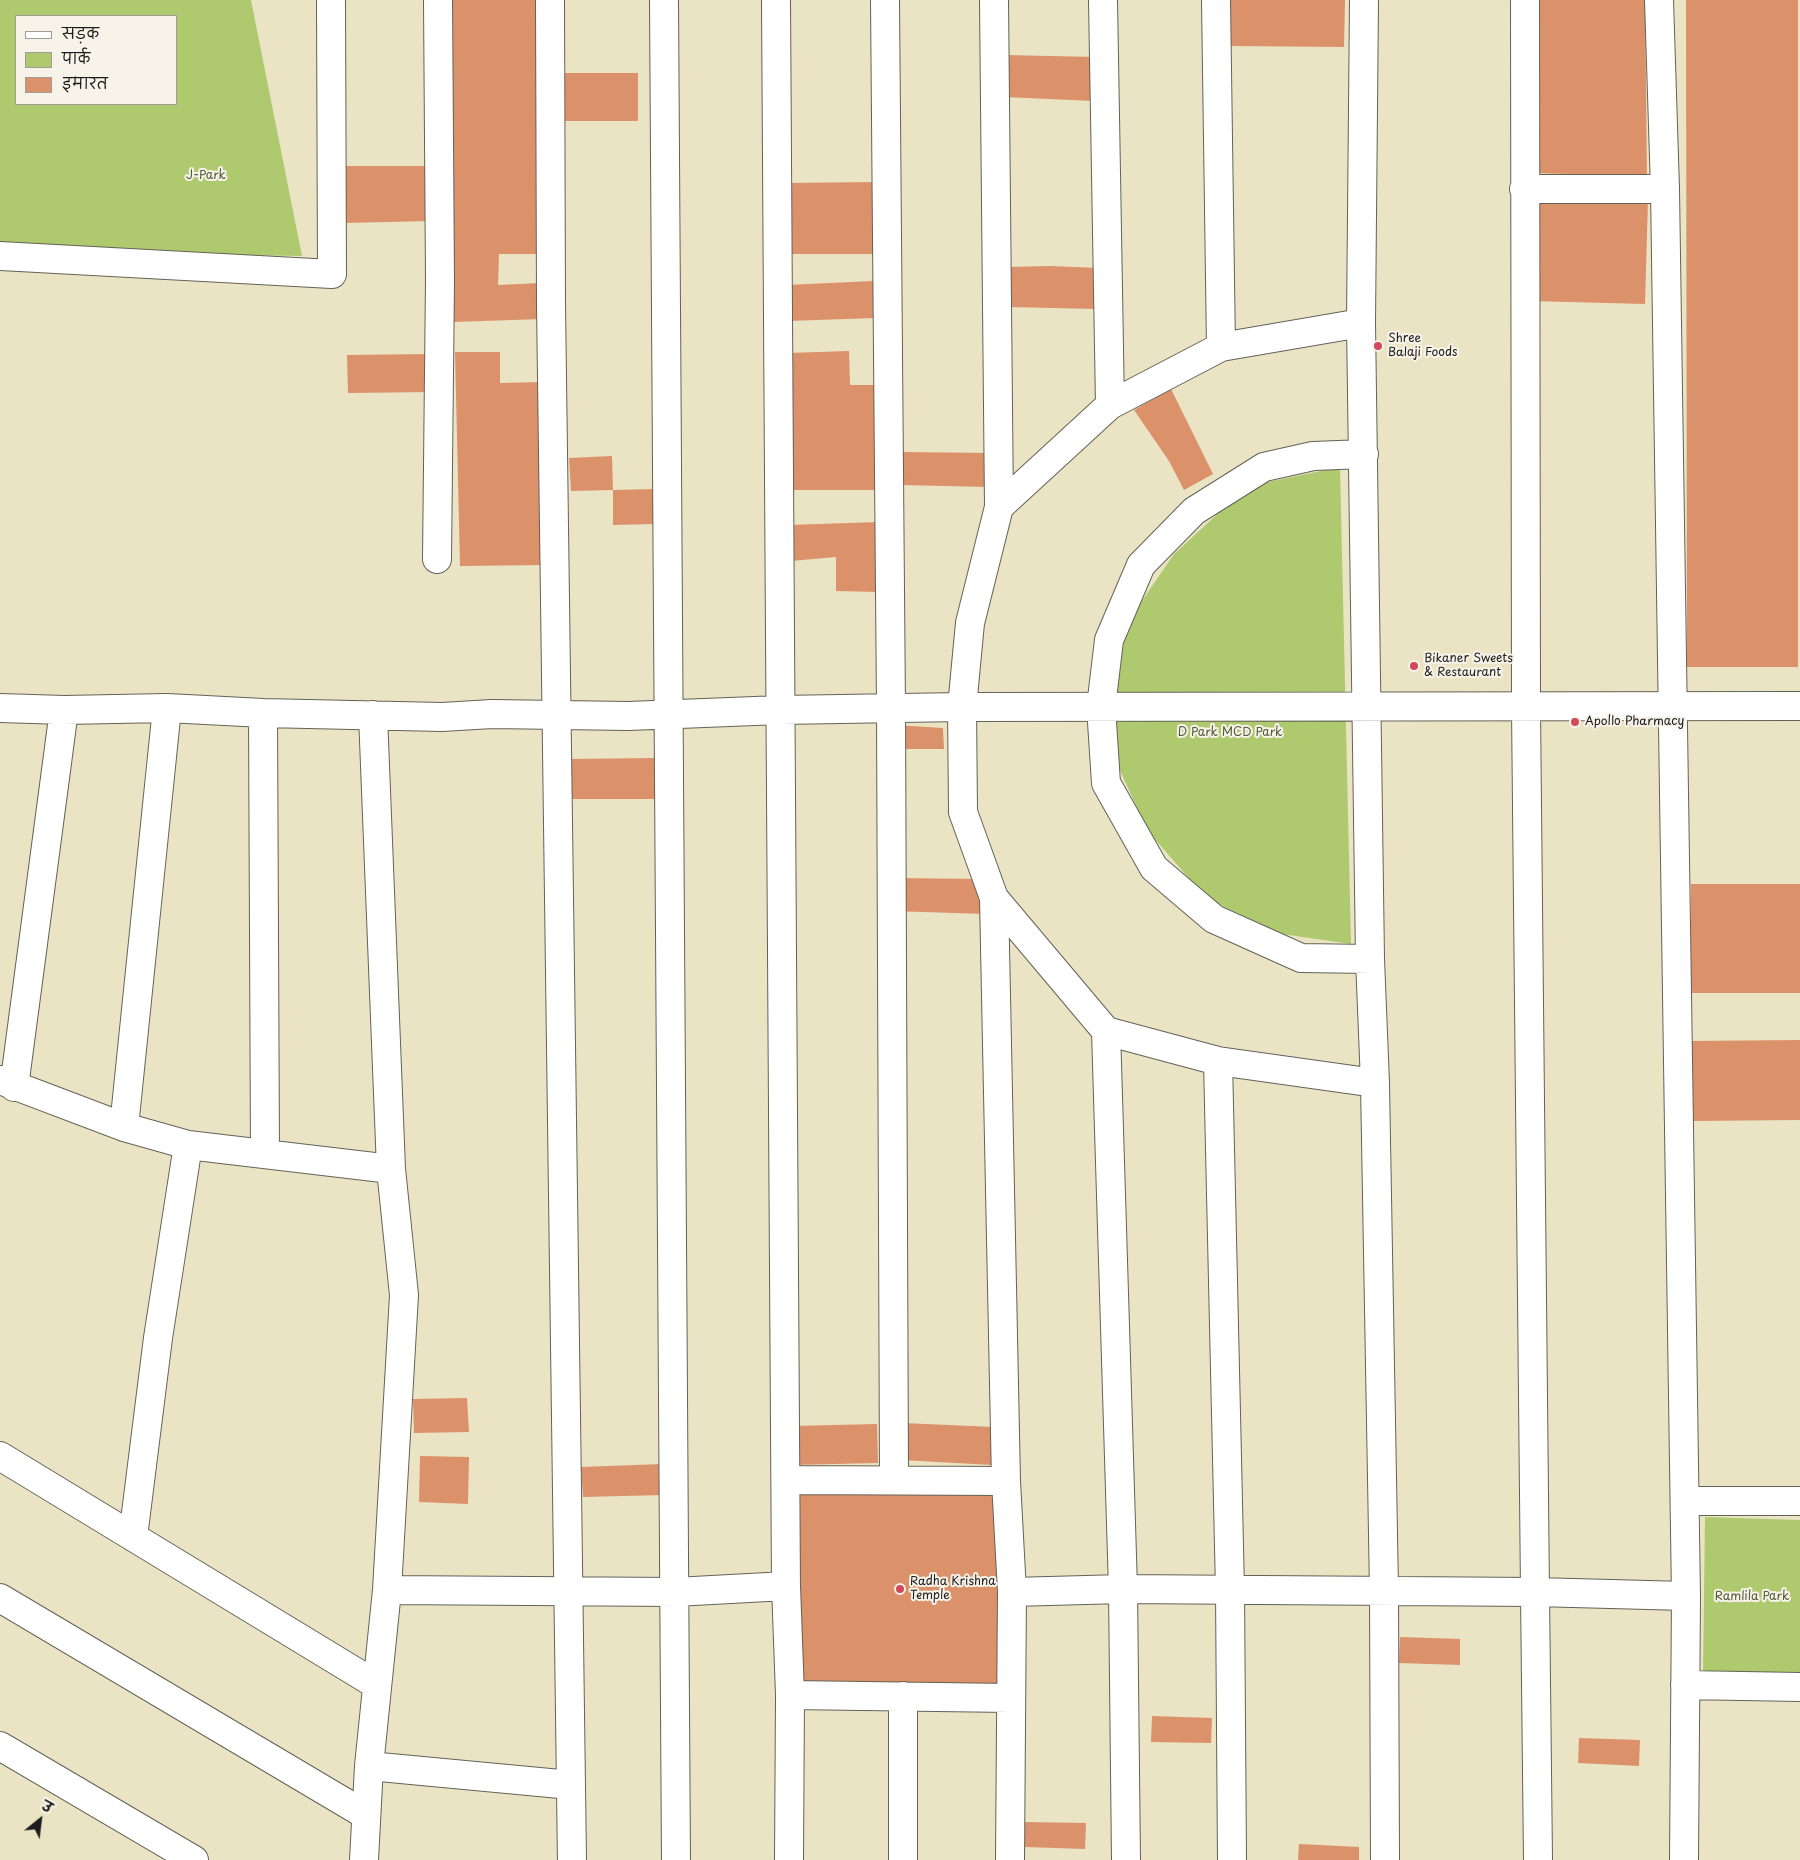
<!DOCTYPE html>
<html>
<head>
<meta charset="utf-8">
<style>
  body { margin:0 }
  #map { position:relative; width:1800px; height:1860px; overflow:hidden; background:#eae4c5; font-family:"Playpen Sans","Playpen Sans Deva",sans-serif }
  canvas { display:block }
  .legend { position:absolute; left:15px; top:15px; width:162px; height:90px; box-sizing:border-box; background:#f7f3e8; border:1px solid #9f9d96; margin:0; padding:6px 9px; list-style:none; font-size:15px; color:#1c1c1c }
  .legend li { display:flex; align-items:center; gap:10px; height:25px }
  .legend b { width:25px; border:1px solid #9f9d96 }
  .north { position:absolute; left:15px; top:1795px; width:50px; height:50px; -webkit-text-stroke:4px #f7f3e8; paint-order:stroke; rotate:29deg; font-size:14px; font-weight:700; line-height:20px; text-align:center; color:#1c1c1c }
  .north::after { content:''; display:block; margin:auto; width:18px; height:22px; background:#1c1c1c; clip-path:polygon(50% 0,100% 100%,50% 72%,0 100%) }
</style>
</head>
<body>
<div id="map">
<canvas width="1800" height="1860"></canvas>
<ul class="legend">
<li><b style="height:6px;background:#fff"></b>सड़क</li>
<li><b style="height:14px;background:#afc96f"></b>पार्क</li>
<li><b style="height:14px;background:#db9169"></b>इमारत</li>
</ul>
<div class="north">उ</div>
</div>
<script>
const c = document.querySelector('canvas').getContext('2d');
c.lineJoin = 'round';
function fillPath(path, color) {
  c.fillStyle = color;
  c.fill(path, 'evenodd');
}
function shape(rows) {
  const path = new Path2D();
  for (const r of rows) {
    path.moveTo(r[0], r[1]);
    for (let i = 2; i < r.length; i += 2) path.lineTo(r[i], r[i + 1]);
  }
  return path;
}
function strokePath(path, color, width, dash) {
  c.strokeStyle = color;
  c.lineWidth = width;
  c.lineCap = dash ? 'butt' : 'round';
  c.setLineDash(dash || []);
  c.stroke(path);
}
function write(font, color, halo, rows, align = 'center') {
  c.font = font + ' "Playpen Sans",sans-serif';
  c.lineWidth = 4;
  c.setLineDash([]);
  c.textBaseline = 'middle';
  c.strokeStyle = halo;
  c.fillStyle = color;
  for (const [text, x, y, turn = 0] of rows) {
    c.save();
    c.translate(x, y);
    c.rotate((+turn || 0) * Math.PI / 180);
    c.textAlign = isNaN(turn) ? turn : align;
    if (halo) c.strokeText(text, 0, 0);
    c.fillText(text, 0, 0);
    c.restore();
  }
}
const green = shape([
  [0,0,251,0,302,256,0,251],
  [16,16,176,16,176,104,16,104],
  [1340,467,1351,944,1282,934,1206,898,1147,830,1114,757,1115,663,1137,608,1174,554,1248,486],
  [1705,1517,1800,1520,1800,1676,1703,1675]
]);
const building = shape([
  [451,0,542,0,541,254,499,254,498,285,541,283,543,319,452,322,453,40,453,6,451,6],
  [1231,0,1345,0,1344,47,1231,46],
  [1534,0,1645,0,1647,176,1531,173],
  [1686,0,1798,0,1798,667,1687,667],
  [1004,55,1096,57,1094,101,1004,97],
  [554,73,638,73,638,121,554,121],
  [341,166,429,166,431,221,343,223],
  [877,182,876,254,783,254,782,183],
  [1532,197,1648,200,1645,304,1530,301],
  [1050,266,1098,268,1097,309,1009,307,1008,267],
  [873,281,875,318,788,321,787,285],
  [849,351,850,385,876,385,878,490,788,490,788,353],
  [455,352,500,352,500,383,542,382,547,565,460,566],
  [433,354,434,392,348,393,347,355],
  [1171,389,1213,474,1184,490,1169,461,1134,410],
  [901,452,989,453,989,487,900,485],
  [612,456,613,490,571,491,569,458],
  [655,489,655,524,613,525,613,490],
  [879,522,879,592,836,591,836,557,791,561,788,525],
  [894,725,943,728,944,749,891,749],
  [655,758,656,799,568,799,567,759],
  [892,878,983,879,986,914,892,911],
  [1691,884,1800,884,1800,993,1691,993],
  [1800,1040,1800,1120,1690,1121,1691,1041],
  [467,1398,469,1432,414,1433,413,1399],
  [903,1423,994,1427,992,1465,901,1460],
  [877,1424,878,1463,792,1465,792,1426],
  [420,1456,469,1457,468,1504,419,1502],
  [662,1464,663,1495,583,1497,581,1467],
  [800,1487,1001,1490,1000,1687,800,1687],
  [1400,1637,1460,1639,1460,1665,1399,1663],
  [1152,1716,1212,1718,1211,1743,1151,1742],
  [1579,1738,1640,1740,1639,1766,1578,1763],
  [1025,1822,1086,1823,1085,1849,1025,1847],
  [1299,1844,1359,1847,1359,1860,1298,1860]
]);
const street = shape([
  [550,0,551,304,572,1860],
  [664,0,676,1860],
  [776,0,786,1586,790,1695,789,1860],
  [885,0,891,707,894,1480],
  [994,0,999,507],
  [1103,0,1110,405],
  [1216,0,1221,347],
  [1364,0,1361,323,1370,959,1375,1083,1384,1591,1385,1860],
  [1525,0,1526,708,1535,1592,1686,1596],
  [1659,0,1665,189,1686,1596,1684,1860],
  [1524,189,1665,189],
  [0,256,332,274,331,0],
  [1361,323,1221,347,1110,405,999,507,970,623,962,707,963,812,994,898,1106,1031,1218,1061,1375,1083],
  [1364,454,1313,456,1264,467,1194,511,1141,565,1109,640,1101,707,1106,783,1154,868,1214,919,1301,958,1370,959],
  [437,559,440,280,438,0],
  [0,708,64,710,167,708,263,713,442,717,492,714,628,716,780,710,962,707,1800,706],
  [263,713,265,1154],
  [994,898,1006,1481,1012,1592,1010,1860],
  [1106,1031,1123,1589,1126,1860],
  [1218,1061,1230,1590,1232,1860],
  [0,1080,124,1127,188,1145,391,1169],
  [14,1087,64,710],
  [124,1127,167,708],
  [0,1456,377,1685],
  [786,1480,1006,1481],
  [1685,1501,1800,1501],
  [133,1537,158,1338,188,1145],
  [387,1590,675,1592,786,1586],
  [1012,1592,1123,1589,1535,1592,1538,1860],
  [0,1598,366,1815],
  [1685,1685,1800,1687],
  [790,1695,1010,1698],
  [0,1746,194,1860],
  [369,1766,571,1785],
  [364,1860,369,1766,387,1590,404,1295,391,1169,373,715],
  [903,1860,903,1696]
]);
const markers = [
  [1378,346,5,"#d1495b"],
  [1414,666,5,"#d1495b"],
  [1575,722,5,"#d1495b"],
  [900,1589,5,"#d1495b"]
];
const parkNames = [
  ["J-Park",206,176],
  ["D Park MCD Park",1230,733],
  ["Ramlila Park",1752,1597]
];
const poiNames = [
  ["Shree",1388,339],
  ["Balaji Foods",1388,353],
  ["Bikaner Sweets",1424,659],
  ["& Restaurant",1424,673],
  ["Apollo Pharmacy",1585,722],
  ["Radha Krishna",910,1582],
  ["Temple",910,1596]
];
fillPath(green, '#afc96f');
fillPath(building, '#db9169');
strokePath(street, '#646257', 30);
strokePath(street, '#fff', 28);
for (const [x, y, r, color] of markers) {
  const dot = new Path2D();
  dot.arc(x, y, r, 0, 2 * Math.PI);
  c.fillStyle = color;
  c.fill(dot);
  strokePath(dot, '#f7f3e8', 2);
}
write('12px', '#4f5939', '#f7f3e8', parkNames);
write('12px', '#1c1c1c', '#f7f3e8', poiNames, 'left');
</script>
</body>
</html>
